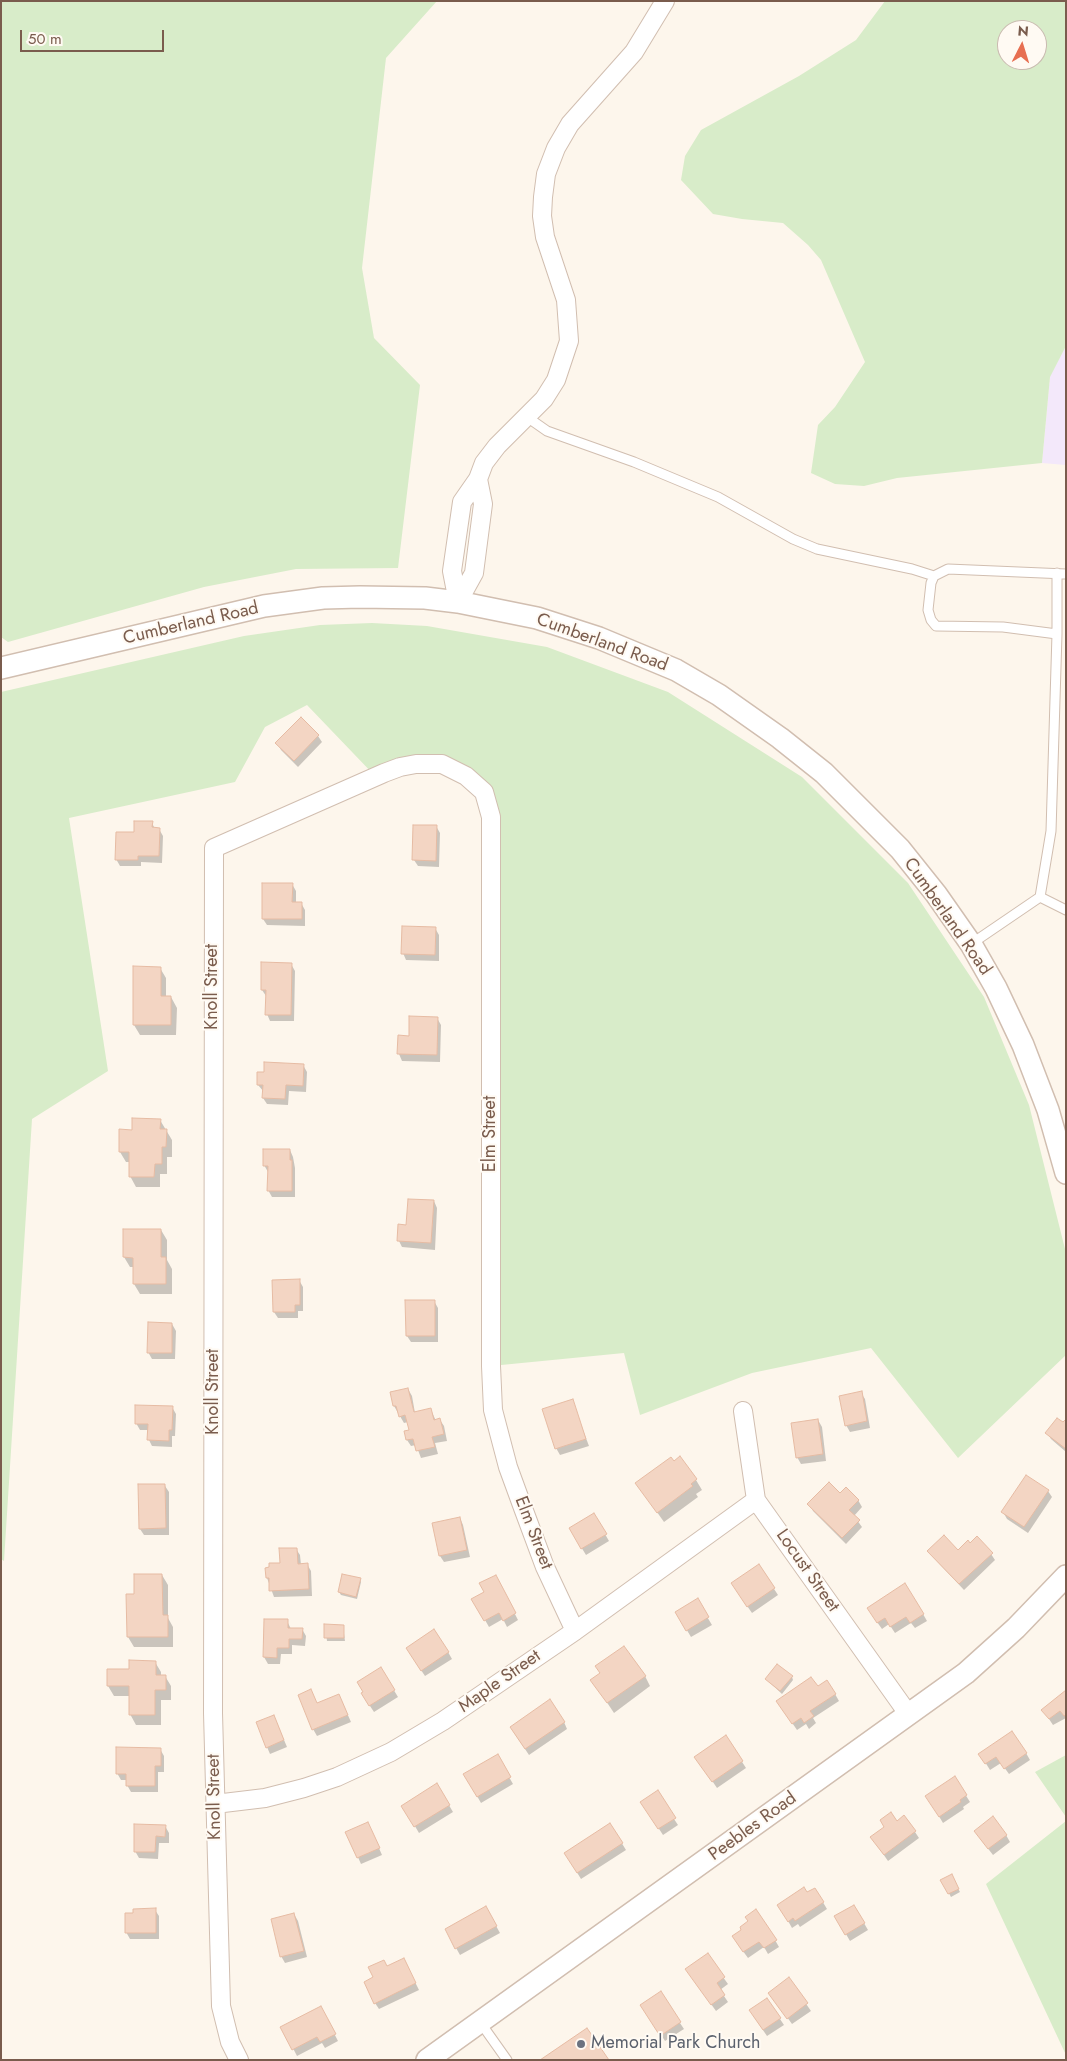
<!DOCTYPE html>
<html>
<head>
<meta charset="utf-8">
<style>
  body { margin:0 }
  #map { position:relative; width:1067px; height:2061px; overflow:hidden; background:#fdf6ec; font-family:Jost,sans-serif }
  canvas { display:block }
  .frame { position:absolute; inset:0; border:2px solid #7a5c4d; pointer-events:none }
  .north { position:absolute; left:997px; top:20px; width:50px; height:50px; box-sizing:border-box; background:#fffaf3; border:1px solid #cabbb1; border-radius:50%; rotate:5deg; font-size:14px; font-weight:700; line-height:20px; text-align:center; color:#7a5c4d }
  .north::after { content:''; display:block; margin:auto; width:18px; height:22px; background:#e76f51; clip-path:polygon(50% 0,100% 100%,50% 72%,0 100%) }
  .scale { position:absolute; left:20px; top:30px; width:144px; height:22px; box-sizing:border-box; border:2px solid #7a5c4d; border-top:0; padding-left:6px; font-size:15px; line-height:18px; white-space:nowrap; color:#7a5c4d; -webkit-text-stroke:4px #fffaf3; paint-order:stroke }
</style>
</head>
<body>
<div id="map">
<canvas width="1067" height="2061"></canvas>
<div class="frame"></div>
<div class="north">N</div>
<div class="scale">50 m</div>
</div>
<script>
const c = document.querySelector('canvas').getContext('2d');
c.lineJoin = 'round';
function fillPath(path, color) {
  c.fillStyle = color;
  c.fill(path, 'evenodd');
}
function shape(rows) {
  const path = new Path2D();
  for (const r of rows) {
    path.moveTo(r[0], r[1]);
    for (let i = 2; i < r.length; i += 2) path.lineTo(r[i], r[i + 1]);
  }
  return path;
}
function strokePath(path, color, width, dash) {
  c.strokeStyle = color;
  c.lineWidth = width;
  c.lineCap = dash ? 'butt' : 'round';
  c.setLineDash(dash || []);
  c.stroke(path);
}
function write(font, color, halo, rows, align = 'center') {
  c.font = font + ' Jost,sans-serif';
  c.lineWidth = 4;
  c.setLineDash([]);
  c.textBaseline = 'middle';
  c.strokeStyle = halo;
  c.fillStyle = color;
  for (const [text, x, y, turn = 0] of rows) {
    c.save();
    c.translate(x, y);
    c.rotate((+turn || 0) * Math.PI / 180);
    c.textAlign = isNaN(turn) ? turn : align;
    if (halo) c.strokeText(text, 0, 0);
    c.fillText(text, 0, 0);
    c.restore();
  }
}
const education = shape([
  [1066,346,1066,465,1042,463,1050,376]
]);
const green = shape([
  [1,1,437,1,386,58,362,268,374,338,420,385,398,568,296,569,204,587,8,642,1,637],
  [885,1,1066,1,1066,346,1050,377,1042,463,897,478,864,486,835,484,811,473,818,425,835,407,865,362,821,260,808,245,783,223,742,219,713,214,681,180,685,156,701,130,799,76,856,40],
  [1007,30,1037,30,1037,60,1007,60],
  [372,623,427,626,547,647,668,692,802,777,908,883,984,997,1029,1105,1066,1253,1066,1355,958,1458,871,1348,752,1373,640,1415,624,1353,491,1366,487,804,455,769,376,777,307,705,265,727,235,782,69,818,108,1071,32,1119,4,1561,1,1559,1,692,244,636,320,625],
  [1066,1755,1066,1817,1035,1772],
  [1066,1821,1066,2055,986,1884]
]);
const shadow = shape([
  [318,736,322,742,298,767,281,750,277,743],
  [152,823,155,829,159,829,163,836,162,863,141,862,141,866,120,866,116,859,135,834],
  [436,826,440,833,439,867,418,866,414,860],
  [292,884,296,891,296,903,301,903,305,910,305,926,267,925,263,919],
  [435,928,439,935,439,961,406,960,403,953],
  [291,964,295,971,294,1021,270,1021,267,1014,266,996,262,990],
  [160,968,166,978,166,997,171,997,177,1008,176,1035,140,1035,134,1025],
  [437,1018,441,1025,440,1062,402,1061,399,1054,399,1037,410,1037],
  [303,1065,307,1072,306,1092,289,1091,288,1105,267,1104,263,1098,264,1092,258,1085],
  [160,1120,172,1140,172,1157,167,1157,167,1174,160,1174,160,1187,136,1187,130,1176,130,1162,126,1162,120,1152,133,1131],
  [290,1150,293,1157,295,1168,295,1197,272,1197,268,1190,268,1172,264,1165],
  [434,1201,437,1208,435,1250,402,1247,399,1241,408,1226],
  [161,1230,167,1240,167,1260,172,1269,172,1294,140,1294,134,1284,134,1267,130,1267,124,1257],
  [299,1280,303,1287,303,1311,298,1311,298,1318,278,1318,274,1312],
  [434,1301,438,1308,438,1342,411,1342,407,1336],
  [172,1324,176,1331,175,1359,152,1359,148,1352],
  [408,1389,412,1396,415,1413,431,1410,436,1421,440,1420,444,1426,447,1441,435,1443,438,1454,421,1458,416,1445,411,1446,407,1440,410,1431,408,1422,404,1423,394,1406],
  [861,1393,865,1399,870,1428,850,1432,846,1425],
  [572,1401,589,1446,560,1455,556,1448],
  [172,1407,176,1414,175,1436,172,1436,172,1447,152,1446,149,1440,149,1430,140,1430,136,1423],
  [818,1420,822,1427,826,1461,801,1464,797,1457],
  [1066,1421,1066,1452,1051,1439,1047,1433],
  [696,1480,702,1490,696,1494,698,1497,664,1522,637,1484],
  [165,1486,169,1492,169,1535,144,1535,140,1529],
  [1048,1491,1052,1497,1028,1533,1007,1519,1003,1512],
  [858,1500,862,1507,854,1516,862,1527,846,1544,813,1511,809,1504],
  [594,1515,609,1541,586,1555,570,1529],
  [460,1518,463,1525,470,1557,444,1562,440,1556,434,1524],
  [970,1545,991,1554,995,1560,964,1590,933,1557,929,1551,958,1552],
  [296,1549,300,1555,301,1565,307,1564,311,1571,312,1596,274,1597,267,1578],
  [759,1566,778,1595,752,1613,736,1590],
  [162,1575,168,1585,168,1618,173,1627,173,1647,134,1647,128,1637,135,1595],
  [360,1579,361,1582,357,1599,341,1595,339,1592],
  [499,1583,518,1620,507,1627,503,1619,489,1627,473,1599],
  [697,1600,712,1625,691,1637,676,1612],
  [923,1614,927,1621,915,1628,911,1623,895,1633,889,1624,882,1629,872,1615],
  [265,1620,287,1621,291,1629,302,1629,306,1636,305,1646,292,1645,292,1654,281,1654,280,1664,268,1664,264,1657],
  [325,1626,343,1626,345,1641,327,1641],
  [448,1652,452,1659,425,1676,411,1655],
  [155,1662,161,1672,161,1676,165,1676,171,1686,171,1700,161,1700,161,1725,136,1725,130,1714,130,1696,114,1696,108,1686,131,1671],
  [381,1669,398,1697,374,1712,362,1694],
  [645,1676,650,1686,614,1713,592,1680],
  [792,1677,793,1680,782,1694,766,1679],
  [818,1688,835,1694,839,1701,813,1718,816,1723,809,1729,806,1724,797,1730,782,1708],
  [1066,1692,1066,1718,1053,1725,1043,1710],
  [339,1695,351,1722,317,1736,313,1729,317,1704],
  [564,1722,567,1729,529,1755,515,1734],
  [277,1723,287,1747,270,1754,267,1747],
  [726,1737,746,1768,717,1788,700,1763],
  [160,1749,164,1756,164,1772,158,1772,158,1792,131,1792,127,1785,127,1780,121,1780,117,1773],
  [1026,1753,1030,1760,1009,1774,1001,1763,990,1770,980,1754],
  [497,1756,513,1784,481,1803,465,1775],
  [955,1778,970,1802,963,1807,964,1809,943,1823,931,1803],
  [437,1785,453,1812,419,1833,403,1806],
  [646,1809,674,1819,678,1825,663,1835],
  [896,1822,915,1832,919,1838,888,1861,872,1838],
  [610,1824,626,1850,581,1879,565,1853],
  [165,1826,169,1833,169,1843,159,1843,158,1859,139,1858,135,1851],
  [371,1830,382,1855,361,1864,347,1833],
  [1006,1835,1010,1842,993,1855,979,1837],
  [951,1876,960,1892,951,1897,942,1881],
  [815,1889,827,1909,800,1927,798,1924,792,1928,783,1912],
  [854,1906,868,1930,850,1941,836,1917],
  [486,1908,500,1933,460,1955,446,1930],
  [155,1910,159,1916,159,1939,130,1939,126,1932],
  [294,1914,298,1921,307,1957,285,1963,281,1956],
  [775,1940,779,1947,768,1954,764,1947,748,1958,737,1943],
  [707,1955,728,1984,720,1990,728,2002,716,2011,691,1976],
  [407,1966,419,1990,379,2009,375,2003,387,1968],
  [789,1979,811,2011,792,2024,774,1999],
  [660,1993,684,2029,665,2041,646,2012],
  [324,2014,338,2041,325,2048,322,2043,297,2056,282,2027],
  [754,2017,780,2019,784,2025,767,2036]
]);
const building = shape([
  [301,717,319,735,294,761,275,743,301,717],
  [134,821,153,821,152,827,160,828,159,856,138,856,138,860,115,860,116,832,134,832,134,821],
  [413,825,437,825,436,861,412,860,413,825],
  [262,883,293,883,292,902,302,902,302,919,262,919,262,883],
  [402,926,436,927,435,955,401,954,402,926],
  [261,962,292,963,291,1015,265,1015,266,990,261,990,261,962],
  [133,966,161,967,161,996,171,996,171,1025,133,1025,133,966],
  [409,1016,438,1017,437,1055,397,1054,398,1035,409,1036,409,1016],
  [264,1062,304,1064,303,1086,286,1085,285,1099,262,1098,263,1085,257,1085,257,1072,264,1072,264,1062],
  [132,1118,161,1119,160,1129,167,1129,166,1147,162,1147,162,1164,155,1164,154,1177,129,1177,129,1152,119,1152,119,1129,132,1130,132,1118],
  [263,1149,290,1149,290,1160,292,1160,292,1191,267,1191,268,1166,263,1166,263,1149],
  [408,1199,434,1200,431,1243,397,1241,398,1224,406,1225,408,1199],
  [123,1229,161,1229,161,1257,166,1257,166,1284,133,1284,133,1258,123,1257,123,1229],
  [300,1279,300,1305,295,1305,295,1312,273,1312,272,1280,300,1279],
  [405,1300,435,1300,435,1336,406,1336,405,1300],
  [148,1322,172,1323,172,1353,147,1353,148,1322],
  [408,1388,414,1412,431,1408,434,1420,440,1418,444,1434,432,1437,435,1447,416,1451,413,1439,406,1440,404,1431,409,1430,405,1415,399,1417,396,1406,393,1406,390,1392,408,1388],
  [862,1391,867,1421,845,1426,839,1396,862,1391],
  [573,1399,586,1439,555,1449,542,1409,573,1399],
  [135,1405,173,1406,172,1430,169,1430,169,1441,147,1440,148,1424,135,1424,135,1405],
  [1057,1418,1063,1422,1066,1419,1066,1449,1045,1433,1057,1418],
  [818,1419,823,1454,796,1458,791,1423,818,1419],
  [680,1456,697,1479,691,1484,693,1486,657,1513,635,1483,671,1457,674,1461,680,1456],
  [1026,1475,1049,1490,1024,1527,1001,1512,1026,1475],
  [829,1482,840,1493,846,1487,859,1500,849,1510,860,1520,842,1538,807,1504,829,1482],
  [138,1484,165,1484,166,1528,139,1529,138,1484],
  [594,1513,607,1534,581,1549,569,1528,594,1513],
  [460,1517,467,1550,439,1556,432,1523,460,1517],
  [944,1535,958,1550,968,1540,970,1543,977,1536,993,1553,959,1584,927,1551,944,1535],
  [279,1548,297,1548,298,1564,308,1563,309,1589,269,1591,269,1578,266,1578,265,1568,269,1567,269,1563,280,1563,279,1548],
  [759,1564,775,1588,747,1607,731,1583,759,1564],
  [134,1574,162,1574,163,1615,168,1615,168,1637,127,1637,126,1594,134,1594,134,1574],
  [342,1574,361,1578,356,1597,338,1592,342,1574],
  [496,1575,516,1613,503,1621,499,1613,484,1621,471,1599,484,1592,479,1583,496,1575],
  [905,1583,924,1614,910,1623,906,1617,890,1627,885,1618,877,1623,867,1608,905,1583],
  [698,1598,709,1617,686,1631,675,1612,698,1598],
  [264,1619,288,1619,288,1628,303,1628,302,1639,289,1639,289,1648,277,1648,277,1658,263,1657,264,1619],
  [324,1624,344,1625,344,1638,324,1638,324,1624],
  [434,1629,449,1652,421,1671,406,1648,434,1629],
  [624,1646,646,1676,607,1703,590,1680,600,1673,595,1666,624,1646],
  [129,1660,156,1661,156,1675,166,1675,166,1690,155,1690,155,1715,129,1715,129,1686,107,1686,107,1669,129,1669,129,1660],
  [777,1664,793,1676,780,1691,765,1679,777,1664],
  [381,1667,395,1690,369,1706,361,1693,363,1692,357,1682,381,1667],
  [811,1677,818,1686,827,1680,836,1694,810,1711,814,1716,804,1723,801,1718,792,1724,776,1701,811,1677],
  [311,1689,317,1703,339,1694,348,1715,312,1730,298,1695,311,1689],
  [1066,1690,1066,1715,1064,1716,1060,1711,1049,1719,1041,1710,1066,1690],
  [550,1699,565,1722,525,1749,510,1727,550,1699],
  [274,1715,284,1740,266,1748,256,1722,274,1715],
  [1012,1731,1027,1753,1004,1769,996,1757,985,1764,978,1754,1012,1731],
  [726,1735,743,1761,712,1782,694,1757,726,1735],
  [116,1747,161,1748,161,1766,155,1766,155,1786,126,1786,126,1774,116,1774,116,1747],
  [498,1754,511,1777,477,1797,463,1774,498,1754],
  [955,1776,967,1795,960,1800,961,1802,939,1817,925,1796,955,1776],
  [437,1783,450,1805,414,1827,401,1806,437,1783],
  [658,1790,676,1818,658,1829,640,1802,658,1790],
  [891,1812,897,1821,904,1815,916,1831,884,1855,870,1837,884,1827,880,1820,891,1812],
  [993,1816,1007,1835,988,1849,974,1831,993,1816],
  [368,1822,380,1848,357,1858,345,1832,368,1822],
  [610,1823,623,1843,577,1873,564,1853,610,1823],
  [134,1824,166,1825,165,1837,156,1836,155,1852,134,1852,134,1824],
  [952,1874,959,1889,948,1894,940,1880,952,1874],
  [804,1887,807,1892,815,1888,824,1902,795,1921,793,1918,788,1922,777,1905,804,1887],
  [854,1905,865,1923,845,1935,834,1916,854,1905],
  [486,1906,497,1926,455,1949,445,1929,486,1906],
  [156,1908,156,1933,125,1933,125,1913,133,1913,133,1909,156,1908],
  [756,1909,777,1940,764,1948,759,1942,743,1952,732,1936,741,1930,740,1927,748,1921,745,1917,756,1909],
  [294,1913,304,1951,280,1957,271,1919,294,1913],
  [708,1953,725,1977,717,1983,725,1995,711,2005,685,1969,708,1953],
  [404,1958,416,1983,374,2004,364,1982,373,1977,368,1967,384,1960,387,1966,404,1958],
  [789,1977,808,2003,787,2019,768,1993,789,1977],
  [661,1991,681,2022,660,2036,640,2005,661,1991],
  [767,1998,781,2018,763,2030,749,2010,767,1998],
  [321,2006,336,2034,320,2042,317,2037,292,2050,280,2027,321,2006],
  [587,2028,609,2060,540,2060,587,2028]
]);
const service = shape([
  [527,417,547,431,634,462,718,497,793,539,817,549,912,569,934,576],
  [1057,634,1057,573],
  [1040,897,1066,910],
  [971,944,1040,897,1051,831,1057,634,1003,627,936,626,931,620,928,610,931,583,934,576,948,569,1066,574],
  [480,2022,507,2060]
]);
const minor = shape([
  [458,602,452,571,462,502,478,479,484,463,497,446,544,399,556,380,569,341,566,300,545,237,542,216,543,197,546,174,556,148,570,124,634,52,665,1],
  [458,602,474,573,483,504,478,479],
  [743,1411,756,1500,909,1715],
  [215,1804,265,1798,304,1788,337,1777,391,1752,443,1721,575,1631,756,1500],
  [239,2060,230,2042,221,2006,213,1713,214,848,384,773,400,767,416,764,442,764,466,776,484,792,491,817,491,1366,493,1410,508,1467,523,1508,545,1567,575,1631]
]);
const tertiary = shape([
  [1,668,264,606,323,598,360,597,425,598,458,602,537,618,599,638,676,670,719,695,780,738,824,773,900,849,936,894,971,944,996,988,1023,1045,1048,1110,1066,1173],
  [427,2060,966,1673,1016,1628,1066,1576]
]);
const markers = [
  [581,2044,5,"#6b7280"]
];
const streetNames = [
  ["Cumberland Road",191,624,-13],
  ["Cumberland Road",602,643,20],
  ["Cumberland Road",947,917,55],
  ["Knoll Street",213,987,-90],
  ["Elm Street",491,1134,-90],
  ["Knoll Street",214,1392,-90],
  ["Elm Street",533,1533,69],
  ["Locust Street",807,1571,55],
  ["Maple Street",500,1682,-35],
  ["Knoll Street",215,1797,-91],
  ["Peebles Road",753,1827,-36]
];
const worshipNames = [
  ["Memorial Park Church",591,2044]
];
fillPath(education, '#f3e8fa');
fillPath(green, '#d8ecc9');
fillPath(shadow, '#0003');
fillPath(building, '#f3d5c3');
strokePath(building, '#e6bba3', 1);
strokePath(service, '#d1beb0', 11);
strokePath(minor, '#d1beb0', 20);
strokePath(tertiary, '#d1beb0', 24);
strokePath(service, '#fff', 9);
strokePath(minor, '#fff', 18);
strokePath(tertiary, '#fff', 21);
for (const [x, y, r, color] of markers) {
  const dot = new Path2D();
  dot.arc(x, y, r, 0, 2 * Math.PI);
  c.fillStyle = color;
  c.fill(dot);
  strokePath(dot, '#fffaf3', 2);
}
write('18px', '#7a5c4d', '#fffaf3', streetNames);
write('18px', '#5b616d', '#fffaf3', worshipNames, 'left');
</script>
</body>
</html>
